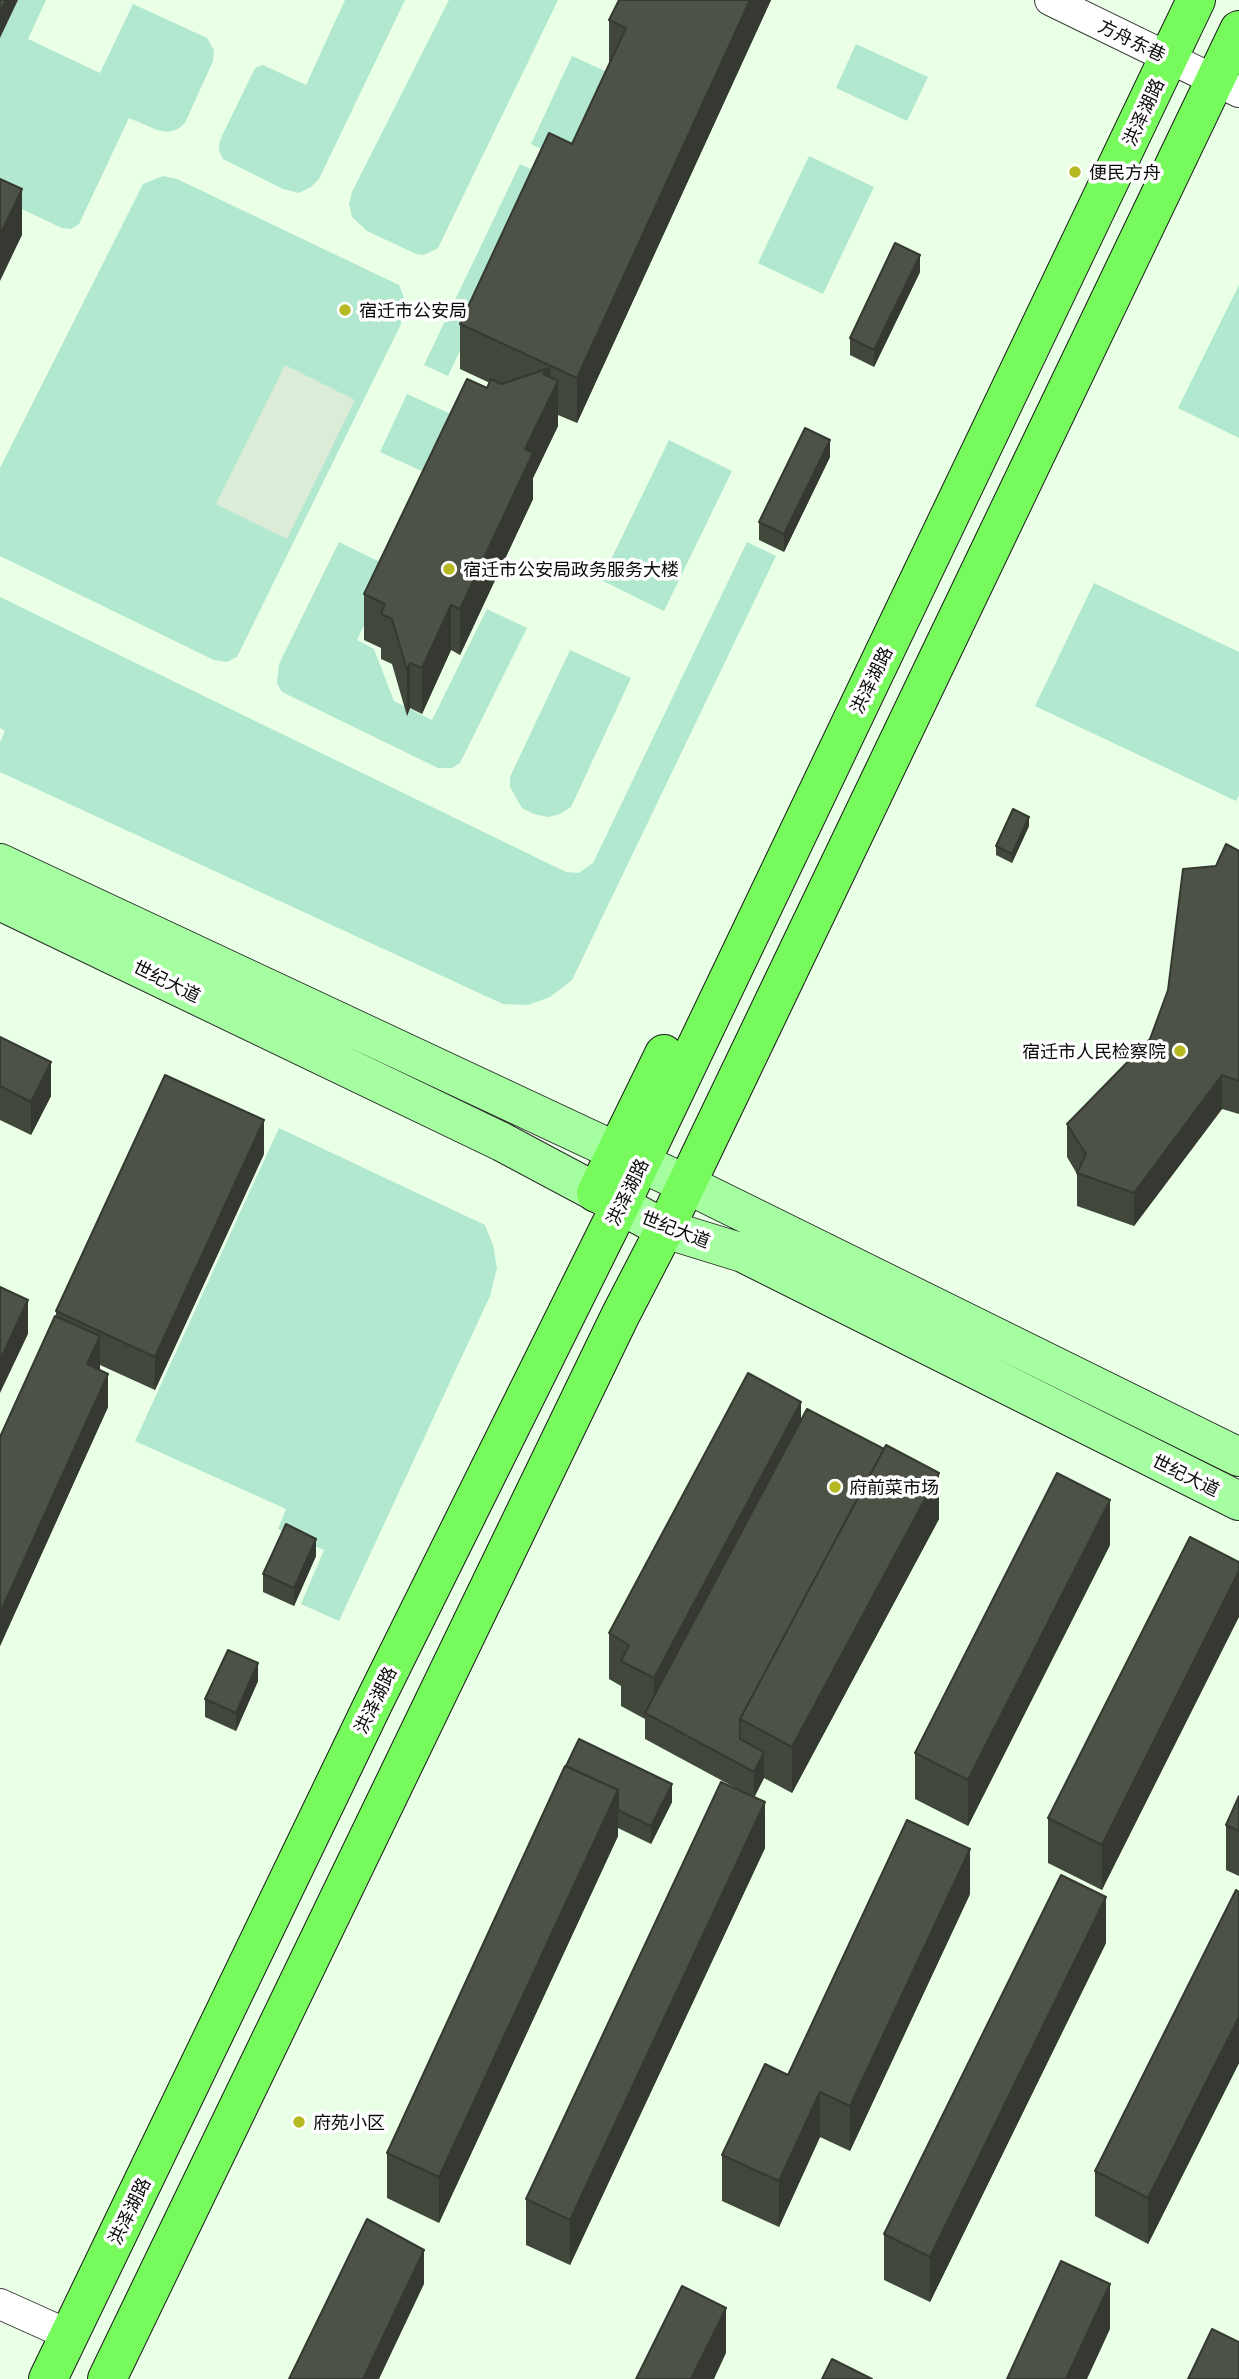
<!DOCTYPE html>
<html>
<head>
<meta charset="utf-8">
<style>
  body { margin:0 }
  canvas { display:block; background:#e9ffe6 }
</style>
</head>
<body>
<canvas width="1239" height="2379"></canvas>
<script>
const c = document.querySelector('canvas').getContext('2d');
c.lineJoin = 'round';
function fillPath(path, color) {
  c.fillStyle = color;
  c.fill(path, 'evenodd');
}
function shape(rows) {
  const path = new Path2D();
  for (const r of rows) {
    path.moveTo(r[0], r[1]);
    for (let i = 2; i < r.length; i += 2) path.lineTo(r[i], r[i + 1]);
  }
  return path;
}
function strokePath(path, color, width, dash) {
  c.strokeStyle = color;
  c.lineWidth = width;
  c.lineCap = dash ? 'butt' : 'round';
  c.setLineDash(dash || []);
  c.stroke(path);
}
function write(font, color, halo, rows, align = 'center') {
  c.font = font + ' Georgia,"Noto Sans SC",serif';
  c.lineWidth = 7;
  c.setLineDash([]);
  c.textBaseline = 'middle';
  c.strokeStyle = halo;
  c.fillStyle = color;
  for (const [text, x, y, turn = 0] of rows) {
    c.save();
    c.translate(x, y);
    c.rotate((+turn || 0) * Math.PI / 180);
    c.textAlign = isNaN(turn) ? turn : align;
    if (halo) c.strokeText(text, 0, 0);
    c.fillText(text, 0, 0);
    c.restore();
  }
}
const green = shape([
  [18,0,46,0,28,39,100,73,133,4,207,38,214,50,213,61,185,123,178,129,168,132,157,130,129,118,79,224,71,229,62,228,0,199,0,38],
  [345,0,405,0,319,179,311,187,299,193,283,189,223,159,219,151,220,140,255,68,263,65,306,85],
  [449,0,558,0,438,248,424,255,416,254,367,231,352,217,349,204,352,192],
  [856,44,928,77,907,121,836,88],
  [572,56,616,76,574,165,531,144],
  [809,156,874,187,823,294,758,263],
  [520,164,544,175,448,376,424,365],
  [163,176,177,179,399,285,404,298,401,324,237,657,227,662,214,660,0,556,0,468,143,184],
  [1239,285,1239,438,1178,408],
  [407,394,464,420,437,478,380,452],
  [669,440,732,471,664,611,601,580],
  [339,542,392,568,357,640,374,649,394,701,432,720,487,609,527,628,460,763,452,768,438,768,282,692,277,683,279,664],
  [747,542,776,556,572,980,550,997,528,1005,503,1004,0,772,0,742,5,731,0,728,0,597,566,872,579,873,593,863],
  [1094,583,1239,652,1239,795,1236,801,1035,706],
  [570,650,631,678,571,807,560,814,548,817,534,814,522,808,510,787,510,777],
  [279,1128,485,1225,493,1245,497,1268,490,1296,339,1621,301,1604,324,1550,278,1529,286,1509,135,1441]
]);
const plaza = shape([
  [285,365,355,400,287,539,216,504]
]);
const street = shape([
  [1050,0,1239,92],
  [0,2304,69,2335]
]);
const secondary = shape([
  [0,863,686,1184,1239,1457],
  [0,901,502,1142,665,1229,743,1253,1239,1501]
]);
const primary = shape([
  [596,1193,664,1054],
  [48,2379,374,1702,620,1206,1196,0],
  [107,2379,620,1316,665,1229,1239,30]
]);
const wall = shape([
  [771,0,577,423,558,415,558,426,533,478,533,499,460,655,451,650,422,714,410,708,407,716,392,664,381,659,381,648,364,640,364,594,490,383,460,369,460,324,572,144,609,64,609,20],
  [920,272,874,367,850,355,850,338],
  [830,457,784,552,759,540,759,522],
  [1029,826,1012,863,996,855,996,846],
  [1239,851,1239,1114,1222,1109,1134,1226,1077,1206,1077,1174,1067,1157,1067,1124,1150,1039],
  [0,1037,51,1096,31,1135,0,1120],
  [264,1154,155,1390,100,1365,100,1370,108,1407,0,1646,0,1437,56,1316,56,1311],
  [801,1420,939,1519,792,1793,764,1778,754,1797,765,1848,570,2265,526,2245,526,2199,745,1793,645,1739,645,1719,621,1706,621,1686,609,1679,609,1633],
  [1110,1545,968,1826,915,1799,915,1753],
  [316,1556,294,1606,263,1592,263,1574],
  [1239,1562,1102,1890,1048,1863,1048,1818],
  [258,1681,236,1731,205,1717,205,1699],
  [565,1766,672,1802,651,1844,618,1828,618,1836,439,2223,387,2198,387,2153],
  [1239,1796,1239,1876,1226,1870,1226,1825],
  [1239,1892,1239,2063,1148,2244,1095,2216,1095,2171],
  [970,1894,850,2151,820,2137,779,2227,722,2201,722,2155,788,2075],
  [1106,1943,930,2302,884,2280,884,2234]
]);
const shadedWall = shape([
  [6,0,18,0,0,38,0,12],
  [750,0,771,0,577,423,577,378],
  [22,189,22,235,0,281,0,235],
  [920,255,920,272,874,367,874,350],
  [550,368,550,396,558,381,558,426,533,478,533,499,460,655,460,609,525,449,543,374],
  [830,440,830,457,784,552,784,534],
  [451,605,451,650,422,714,422,668],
  [410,663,410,708,407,716,407,670],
  [1029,817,1029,826,1012,863,1012,854],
  [51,1062,51,1096,31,1135,31,1102],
  [1222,1075,1222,1109,1134,1226,1134,1193],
  [264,1120,264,1154,155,1390,155,1357],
  [28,1300,28,1334,0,1393,0,1360],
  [100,1336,100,1369,87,1397,87,1364],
  [108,1374,108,1407,0,1646,0,1613],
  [801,1402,801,1447,654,1718,654,1678],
  [939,1473,939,1519,792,1793,792,1747],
  [1110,1500,1110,1545,968,1826,968,1780],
  [316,1539,316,1556,294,1606,294,1588],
  [1239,1571,1239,1617,1102,1890,1102,1845],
  [258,1663,258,1681,236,1731,236,1713],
  [764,1752,764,1778,754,1798,754,1772],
  [672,1784,672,1802,651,1844,651,1826],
  [618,1790,618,1836,439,2223,439,2177],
  [765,1802,765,1848,570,2265,570,2220],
  [970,1849,970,1894,850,2151,850,2106],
  [1106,1897,1106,1943,930,2302,930,2257],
  [1239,2017,1239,2063,1148,2244,1148,2198],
  [820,2092,820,2137,779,2227,779,2181],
  [424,2250,424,2284,379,2379,363,2379],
  [1110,2284,1110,2329,1087,2379,1066,2379],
  [726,2308,726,2353,714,2379,691,2379]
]);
const building = shape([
  [0,0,6,0,0,12,0,0],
  [619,0,750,0,577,378,460,324,549,133,572,144,626,28,609,20,619,0],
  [0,179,22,189,0,235,0,179],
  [895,243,920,255,874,350,850,338,895,243],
  [550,368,543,374,558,381,525,449,533,453,460,609,451,605,422,668,410,663,407,670,392,619,381,614,385,604,364,594,467,379,487,388,491,379,501,384,550,368],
  [805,428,830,440,784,534,759,522,805,428],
  [1013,809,1029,817,1012,854,996,846,1013,809],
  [1226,844,1239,851,1239,1081,1222,1075,1134,1193,1077,1173,1086,1154,1067,1124,1150,1039,1168,990,1183,869,1216,866,1226,844],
  [0,1037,51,1062,31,1102,0,1086,0,1037],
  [165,1075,264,1120,155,1357,56,1311,165,1075],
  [0,1287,28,1300,0,1360,0,1287],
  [55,1316,100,1336,87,1364,108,1374,0,1613,0,1437,55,1316],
  [748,1373,801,1402,654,1678,621,1661,629,1645,609,1633,748,1373],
  [807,1409,884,1449,740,1719,740,1739,764,1752,754,1772,645,1713,807,1409],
  [886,1445,939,1473,792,1747,740,1719,886,1445],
  [1057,1473,1110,1500,968,1780,915,1753,1057,1473],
  [286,1524,316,1539,294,1588,263,1574,286,1524],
  [1190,1537,1239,1562,1239,1571,1102,1845,1048,1818,1190,1537],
  [228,1650,258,1663,236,1713,205,1699,228,1650],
  [579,1739,672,1784,651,1826,618,1810,618,1790,566,1766,579,1739],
  [565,1766,618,1790,439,2177,387,2153,565,1766],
  [721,1782,765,1802,570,2220,526,2199,721,1782],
  [1239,1796,1239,1831,1226,1825,1239,1796],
  [907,1820,970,1849,850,2106,820,2092,779,2181,722,2155,765,2064,788,2075,907,1820],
  [1061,1875,1106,1897,930,2257,884,2234,1061,1875],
  [1236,1890,1239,1892,1239,2017,1148,2198,1095,2171,1236,1890],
  [367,2219,424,2250,363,2379,289,2379,367,2219],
  [1061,2261,1110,2284,1066,2379,1007,2379,1061,2261],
  [682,2286,726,2308,691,2379,636,2379,682,2286],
  [1212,2329,1239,2342,1239,2379,1188,2379,1212,2329],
  [832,2359,872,2379,822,2379,832,2359]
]);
const markers = [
  [1075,172,7,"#b6b922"],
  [345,310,7,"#b6b922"],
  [449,569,7,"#b6b922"],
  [1180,1051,7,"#b6b922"],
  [835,1487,7,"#b6b922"],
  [299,2122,7,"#b6b922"]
];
const streetNames = [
  ["方舟东巷",1132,40,26],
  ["洪泽湖路",1143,112,-65],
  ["洪泽湖路",871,680,-64],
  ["世纪大道",167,981,26],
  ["洪泽湖路",627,1192,-64],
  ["世纪大道",676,1229,21],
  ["世纪大道",1186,1475,26],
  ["洪泽湖路",375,1700,-64],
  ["洪泽湖路",129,2211,-64]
];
const poiNames = [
  ["便民方舟",1089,172],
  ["宿迁市公安局",359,310],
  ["宿迁市公安局政务服务大楼",463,569],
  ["宿迁市人民检察院",1166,1051,"right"],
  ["府前菜市场",849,1487],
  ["府苑小区",313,2122]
];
fillPath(green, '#b1e8cf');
fillPath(plaza, '#dcecd8');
strokePath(street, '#3d3d3d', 32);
strokePath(secondary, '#2c2c2c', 40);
strokePath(primary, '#1b1b1b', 40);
strokePath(street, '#fff', 30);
strokePath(secondary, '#a5ffa1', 38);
strokePath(primary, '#77fa5b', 38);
fillPath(wall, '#42473c');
fillPath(shadedWall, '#363931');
fillPath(building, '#4d5246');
strokePath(building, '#363931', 2);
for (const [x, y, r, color] of markers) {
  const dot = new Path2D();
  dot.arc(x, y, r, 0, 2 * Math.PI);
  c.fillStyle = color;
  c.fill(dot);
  strokePath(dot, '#fff', 2.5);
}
write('18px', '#0a0a0a', '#fff', streetNames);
write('18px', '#0a0a0a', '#fff', poiNames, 'left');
</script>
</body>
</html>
